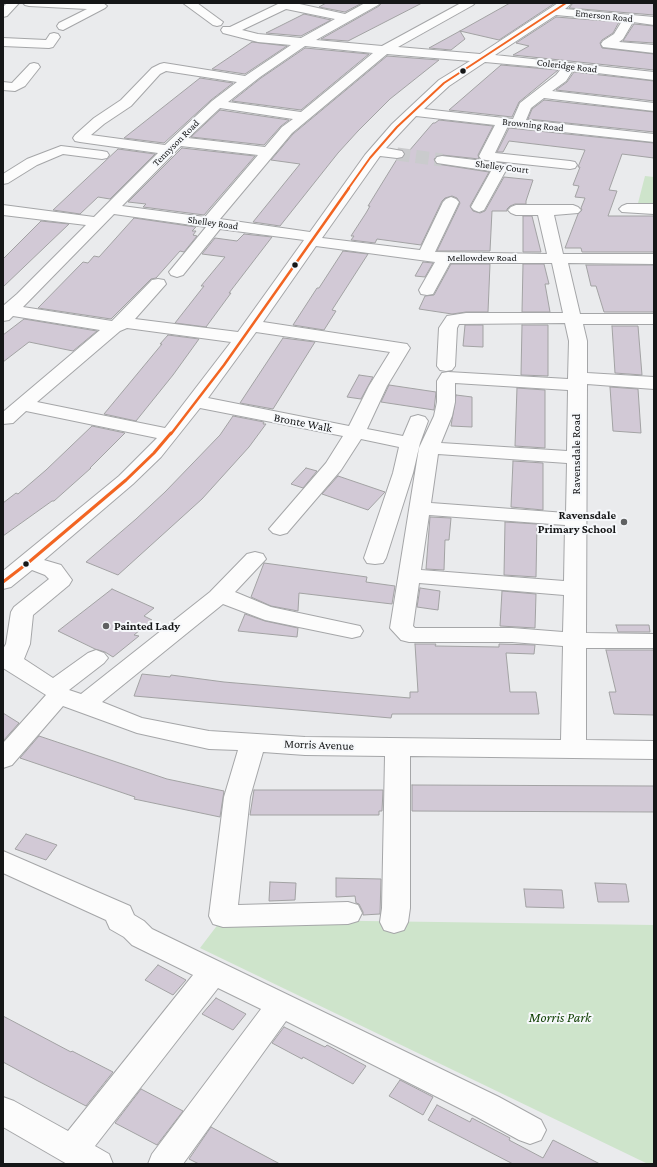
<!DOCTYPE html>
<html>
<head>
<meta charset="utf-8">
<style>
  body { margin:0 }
  #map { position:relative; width:657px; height:1167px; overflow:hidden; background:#eaebed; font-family:"Crimson Pro",serif }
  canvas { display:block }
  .frame { position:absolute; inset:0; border:4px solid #151617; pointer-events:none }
</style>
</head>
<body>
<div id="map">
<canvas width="657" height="1167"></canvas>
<div class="frame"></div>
</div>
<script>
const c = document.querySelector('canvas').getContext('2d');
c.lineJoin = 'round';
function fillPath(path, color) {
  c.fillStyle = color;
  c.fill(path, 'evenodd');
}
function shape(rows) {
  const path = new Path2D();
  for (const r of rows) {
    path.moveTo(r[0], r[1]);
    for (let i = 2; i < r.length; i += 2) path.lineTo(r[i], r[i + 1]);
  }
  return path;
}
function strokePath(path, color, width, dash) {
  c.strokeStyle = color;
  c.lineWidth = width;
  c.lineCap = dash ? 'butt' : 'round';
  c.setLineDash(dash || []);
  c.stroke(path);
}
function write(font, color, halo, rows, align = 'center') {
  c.font = font + ' "Crimson Pro",serif';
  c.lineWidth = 4;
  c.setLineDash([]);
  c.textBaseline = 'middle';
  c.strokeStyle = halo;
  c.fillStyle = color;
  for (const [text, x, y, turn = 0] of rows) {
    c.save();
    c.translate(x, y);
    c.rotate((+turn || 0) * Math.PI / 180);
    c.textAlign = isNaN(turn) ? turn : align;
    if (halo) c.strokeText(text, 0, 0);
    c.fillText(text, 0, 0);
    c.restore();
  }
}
const green = shape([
  [645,176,654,177,654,207,637,207],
  [222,919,654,925,654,1164,648,1164,200,948]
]);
const building = shape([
  [326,3,362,3,345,12,319,7,326,3],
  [382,3,422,3,348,41,321,39,379,6,382,3],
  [510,3,555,3,499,40,460,31,510,3],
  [573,3,654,3,654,15,569,8,573,3],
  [304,14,331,20,301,36,266,33,304,14],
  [556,17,619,22,613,33,602,40,600,43,602,48,654,54,654,70,513,55,529,46,516,43,556,17],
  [634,24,654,26,654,43,623,41,634,24],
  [460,31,465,39,451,50,429,48,460,31],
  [252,42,287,46,245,74,212,69,252,42],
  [305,48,369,54,301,110,232,101,261,78,305,48],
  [387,56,439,60,390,99,358,131,338,153,280,226,253,222,300,164,271,160,293,134,387,56],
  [501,65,558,70,519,102,512,117,449,110,501,65],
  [574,72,654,81,654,101,556,90,567,82,574,72],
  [200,78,233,83,211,100,164,143,124,138,200,78],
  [544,100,654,112,654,132,528,119,532,109,544,100],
  [220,110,289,120,281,126,264,145,191,137,220,110],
  [439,120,493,126,478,155,479,159,442,155,437,156,434,159,437,164,489,172,470,206,473,211,480,213,485,211,504,177,533,180,526,201,526,204,515,204,510,206,507,209,507,211,492,211,490,251,437,251,460,203,457,198,452,196,445,198,442,201,421,245,377,239,375,243,351,240,354,236,351,236,366,213,370,206,368,206,397,159,403,158,433,123,435,123,439,120],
  [509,128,654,143,654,158,622,154,609,190,617,191,608,216,654,216,654,252,582,252,581,248,565,248,578,214,582,210,581,208,585,198,575,197,579,186,573,185,580,167,578,167,585,150,509,141,503,152,497,152,509,128],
  [182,148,255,156,204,215,143,207,146,204,128,202,182,148],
  [118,149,155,154,110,199,98,197,80,214,53,210,118,149],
  [523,216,532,216,541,252,523,252,523,216],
  [134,218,196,227,192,231,196,231,193,235,197,236,184,252,180,251,156,278,151,279,111,319,38,308,83,262,88,263,94,256,99,257,134,218],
  [41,221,69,224,3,287,3,259,41,221],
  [244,234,272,237,229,293,231,293,206,327,175,323,204,286,201,286,225,257,202,254,215,238,237,241,244,234],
  [343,251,368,254,332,310,336,311,324,330,293,325,317,288,319,288,343,251],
  [423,262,433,263,425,277,415,276,423,262],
  [451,264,490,264,488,312,466,312,452,314,419,309,425,296,434,295,451,264],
  [523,264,544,264,549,284,545,284,550,312,522,312,523,264],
  [586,265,654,265,654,312,604,312,596,286,591,286,586,265],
  [24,319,97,331,73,351,29,342,3,362,3,335,24,319],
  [465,325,483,325,483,347,463,346,465,325],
  [522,325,548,325,548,376,521,375,522,325],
  [612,326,638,326,642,375,615,373,612,326],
  [168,335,199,339,173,375,136,421,104,414,162,344,160,344,168,335],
  [283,338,315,342,273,409,240,403,283,338],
  [359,375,373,377,361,399,347,397,359,375],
  [389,385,436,392,434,410,381,402,389,385],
  [610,387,638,389,641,433,613,431,610,387],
  [517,388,545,390,545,448,515,446,517,388],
  [456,395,472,397,472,427,451,426,456,395],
  [233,416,264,422,263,424,266,424,249,447,202,499,118,575,86,562,136,519,165,492,220,435,233,416],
  [92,426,125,433,90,468,91,468,54,501,52,501,3,536,3,503,16,493,18,494,46,470,92,426],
  [513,461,543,463,543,510,511,507,513,461],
  [306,468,317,471,303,488,291,484,306,468],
  [338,476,385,492,368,510,322,494,338,476],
  [430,517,451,518,449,540,445,540,444,570,426,569,430,517],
  [505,522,537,524,536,577,504,575,505,522],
  [264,563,367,577,366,582,395,586,392,604,299,593,298,611,271,606,251,597,264,563],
  [420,588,440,591,438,610,417,607,420,588],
  [112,589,154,608,144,616,152,620,134,635,139,636,113,657,105,652,95,649,58,631,112,589],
  [502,591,536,594,535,628,500,626,502,591],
  [245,614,265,621,298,628,297,637,238,631,245,614],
  [616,625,649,625,650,632,618,632,616,625],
  [415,644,436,644,435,646,499,647,499,644,535,645,534,654,506,653,510,692,536,692,539,714,392,714,391,718,134,696,142,674,170,677,171,675,224,682,410,698,410,692,418,692,415,644],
  [606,650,654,650,654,715,614,714,609,692,616,692,606,650],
  [3,713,19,723,3,741,3,713],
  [39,736,167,779,224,791,220,817,134,799,135,797,20,758,39,736],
  [412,785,654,786,654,812,412,811,412,785],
  [254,790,383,790,382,811,379,811,379,815,250,815,254,790],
  [26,834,57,845,46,860,15,849,26,834],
  [336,878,381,879,380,914,363,915,363,912,359,904,356,903,355,896,336,897,336,878],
  [270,882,296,883,295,900,269,901,270,882],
  [595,883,626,884,629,902,598,902,595,883],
  [524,889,562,890,564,908,526,907,524,889],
  [158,965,186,980,173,995,145,980,158,965],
  [216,998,246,1014,233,1030,202,1014,216,998],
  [3,1016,71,1052,72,1051,113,1072,86,1106,38,1081,3,1062,3,1016],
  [284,1027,325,1047,327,1045,366,1066,353,1084,303,1057,302,1059,272,1043,284,1027],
  [400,1080,433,1097,423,1115,389,1096,400,1080],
  [141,1089,183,1111,157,1145,115,1123,141,1089],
  [437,1105,470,1122,472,1118,510,1138,509,1140,543,1158,553,1140,600,1164,513,1164,428,1120,437,1105],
  [211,1127,248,1147,280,1164,199,1164,189,1159,211,1127]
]);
const minorTunnel = shape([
  [397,154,442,160]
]);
const minor = shape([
  [7,3,19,3,7,16,3,17,3,7,7,3],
  [23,3,103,3,107,6,105,8,63,30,59,29,57,26,59,23,87,9,29,6,25,5,23,3],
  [183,3,197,3,223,22,221,25,217,26,213,25,183,3],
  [280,3,295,3,345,14,365,3,380,3,378,5,316,40,382,46,461,3,475,3,473,5,398,47,480,54,558,3,572,3,565,9,654,17,654,25,633,22,623,39,619,42,654,45,654,53,603,47,601,44,603,41,614,34,622,21,556,15,495,55,654,72,654,80,573,70,566,81,552,91,654,103,654,111,544,98,531,108,526,120,654,134,654,142,508,126,495,153,570,161,575,162,577,165,575,168,570,169,486,160,481,159,479,156,495,125,416,116,386,148,402,151,404,154,402,157,397,158,380,156,322,238,420,250,443,202,446,199,451,197,456,199,459,202,435,252,547,254,538,215,516,215,511,213,508,210,511,207,516,205,573,205,578,207,581,210,578,213,554,215,563,254,654,254,654,264,568,263,580,314,654,314,654,324,583,324,587,341,587,373,654,377,654,389,587,384,586,633,654,634,654,648,586,648,586,740,654,741,654,759,410,756,410,908,408,922,404,930,394,933,384,930,380,922,382,908,385,756,305,755,263,752,250,797,238,905,348,902,358,905,362,913,358,921,348,924,223,927,213,924,209,916,224,797,238,750,209,749,137,733,63,706,12,765,3,768,3,743,46,695,3,668,3,649,6,644,11,612,14,607,49,579,45,575,32,570,11,587,3,589,3,571,119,476,157,438,26,411,13,423,3,424,3,412,100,330,13,316,9,320,3,321,3,306,17,294,86,225,3,215,3,205,94,217,158,153,80,142,75,141,73,138,75,135,94,118,121,100,152,68,160,64,164,63,245,76,291,45,258,42,223,33,221,30,223,27,230,27,280,3],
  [286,9,335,19,301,38,258,34,242,30,286,9],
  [305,46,373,53,301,112,228,102,260,77,305,46],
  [387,54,470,61,439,80,392,124,365,155,310,232,220,219,292,133,387,54],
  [485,62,561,69,556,75,520,103,513,119,424,109,449,86,485,62],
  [166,71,237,82,212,101,165,145,91,135,104,124,131,106,160,74,166,71],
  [220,108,293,119,282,127,265,147,188,138,220,108],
  [181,146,258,155,205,217,122,206,181,146],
  [114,214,206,227,169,272,171,275,177,277,183,275,220,229,304,240,238,332,135,319,166,284,164,280,158,279,152,280,112,321,23,307,114,214],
  [316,246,435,262,419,290,421,294,427,295,433,294,450,263,552,263,563,313,466,313,447,316,439,328,437,366,440,370,446,371,452,370,455,366,457,328,459,324,565,323,569,341,568,379,448,372,442,373,437,381,437,402,434,416,419,448,390,628,401,640,409,642,512,642,563,646,561,740,305,737,209,731,142,718,102,702,223,604,265,620,352,638,360,636,363,631,360,626,271,607,235,592,266,559,263,554,255,552,247,554,210,592,81,694,69,690,104,663,108,658,104,653,96,650,88,653,53,678,24,659,30,644,33,615,69,585,72,580,61,565,44,560,133,484,161,457,200,408,343,436,326,463,269,529,273,533,280,535,287,533,341,470,361,439,399,447,393,473,364,558,367,563,375,564,383,563,386,558,413,473,420,443,428,421,425,417,418,415,411,417,403,436,367,429,387,386,410,348,407,344,263,322,316,246],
  [127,328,231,342,165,428,37,402,120,331,127,328],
  [256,332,390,352,369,386,349,426,208,398,256,332],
  [455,383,568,390,567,451,441,443,452,416,455,402,455,383],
  [438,454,567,463,566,513,431,503,438,454],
  [429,515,565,525,564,581,421,570,429,515],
  [419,583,564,595,563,632,512,628,415,628,413,626,419,583],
  [54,33,58,34,60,37,53,47,49,48,3,46,3,38,46,40,50,34,54,33],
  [34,63,38,64,40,67,25,86,15,91,3,90,3,82,12,83,30,64,34,63],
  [61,146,102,151,107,152,109,155,107,158,102,159,63,154,37,165,8,183,3,184,3,174,27,159,61,146],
  [442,156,500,163,507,165,509,168,505,172,484,210,479,212,474,210,471,207,491,171,437,163,435,160,437,157,442,156],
  [627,204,654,204,654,214,622,212,619,209,622,206,627,204],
  [3,851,130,906,134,915,144,921,152,929,499,1097,541,1120,546,1130,541,1140,530,1144,519,1140,477,1117,286,1021,183,1164,148,1164,152,1154,261,1009,218,988,95,1146,109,1154,113,1164,67,1164,3,1127,3,1097,14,1101,68,1131,193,975,132,945,124,937,110,929,106,920,3,873,3,851]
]);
const bus1Far2 = shape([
  [348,189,370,158,397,127,444,83,566,3]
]);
const bus1Far1 = shape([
  [171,434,224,365,349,188]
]);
const bus1 = shape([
  [3,582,29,562,126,480,154,453,171,433]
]);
const markers = [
  [463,71,3.5,"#151617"],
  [295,265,3.5,"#151617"],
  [624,522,4,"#606162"],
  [26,564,3.5,"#151617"],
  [106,626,4,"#606162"]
];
const farStreetnames = [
  ["Emerson Road",604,16,6],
  ["Coleridge Road",567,66,7],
  ["Browning Road",533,125,6],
  ["Tennyson Road",176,143,-45],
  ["Shelley Court",502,167,7],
  ["Shelley Road",213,223,8],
  ["Mellowdew Road",482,258]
];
const streetNames = [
  ["Bronte Walk",303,423,11],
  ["Ravensdale Road",576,454,-90],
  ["Morris Avenue",319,745,2]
];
const poiNames = [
  ["Ravensdale",616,515],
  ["Primary School",616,529],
  ["Painted Lady",114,626,"left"]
];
const nearParknames = [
  ["Morris Park",560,1018]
];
fillPath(green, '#cee4cb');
fillPath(building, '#d2c9d6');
strokePath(building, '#a2a2a3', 1);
strokePath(minorTunnel, '#cacbcd', 13, [13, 6]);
strokePath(minor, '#a5a6a8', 2);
fillPath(minor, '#fcfcfc');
strokePath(bus1Far2, '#f26522', 2);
strokePath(bus1Far1, '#f26522', 2.5);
strokePath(bus1, '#f26522', 3);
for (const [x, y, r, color] of markers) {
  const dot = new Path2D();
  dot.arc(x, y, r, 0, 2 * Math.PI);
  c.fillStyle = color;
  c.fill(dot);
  strokePath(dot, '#f6f8fb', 1.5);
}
write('10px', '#151617', '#f6f8fb', farStreetnames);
write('12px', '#151617', '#f6f8fb', streetNames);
write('bold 12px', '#151617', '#f6f8fb', poiNames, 'right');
write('italic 14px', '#114104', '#f6f8fb', nearParknames);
</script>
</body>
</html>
